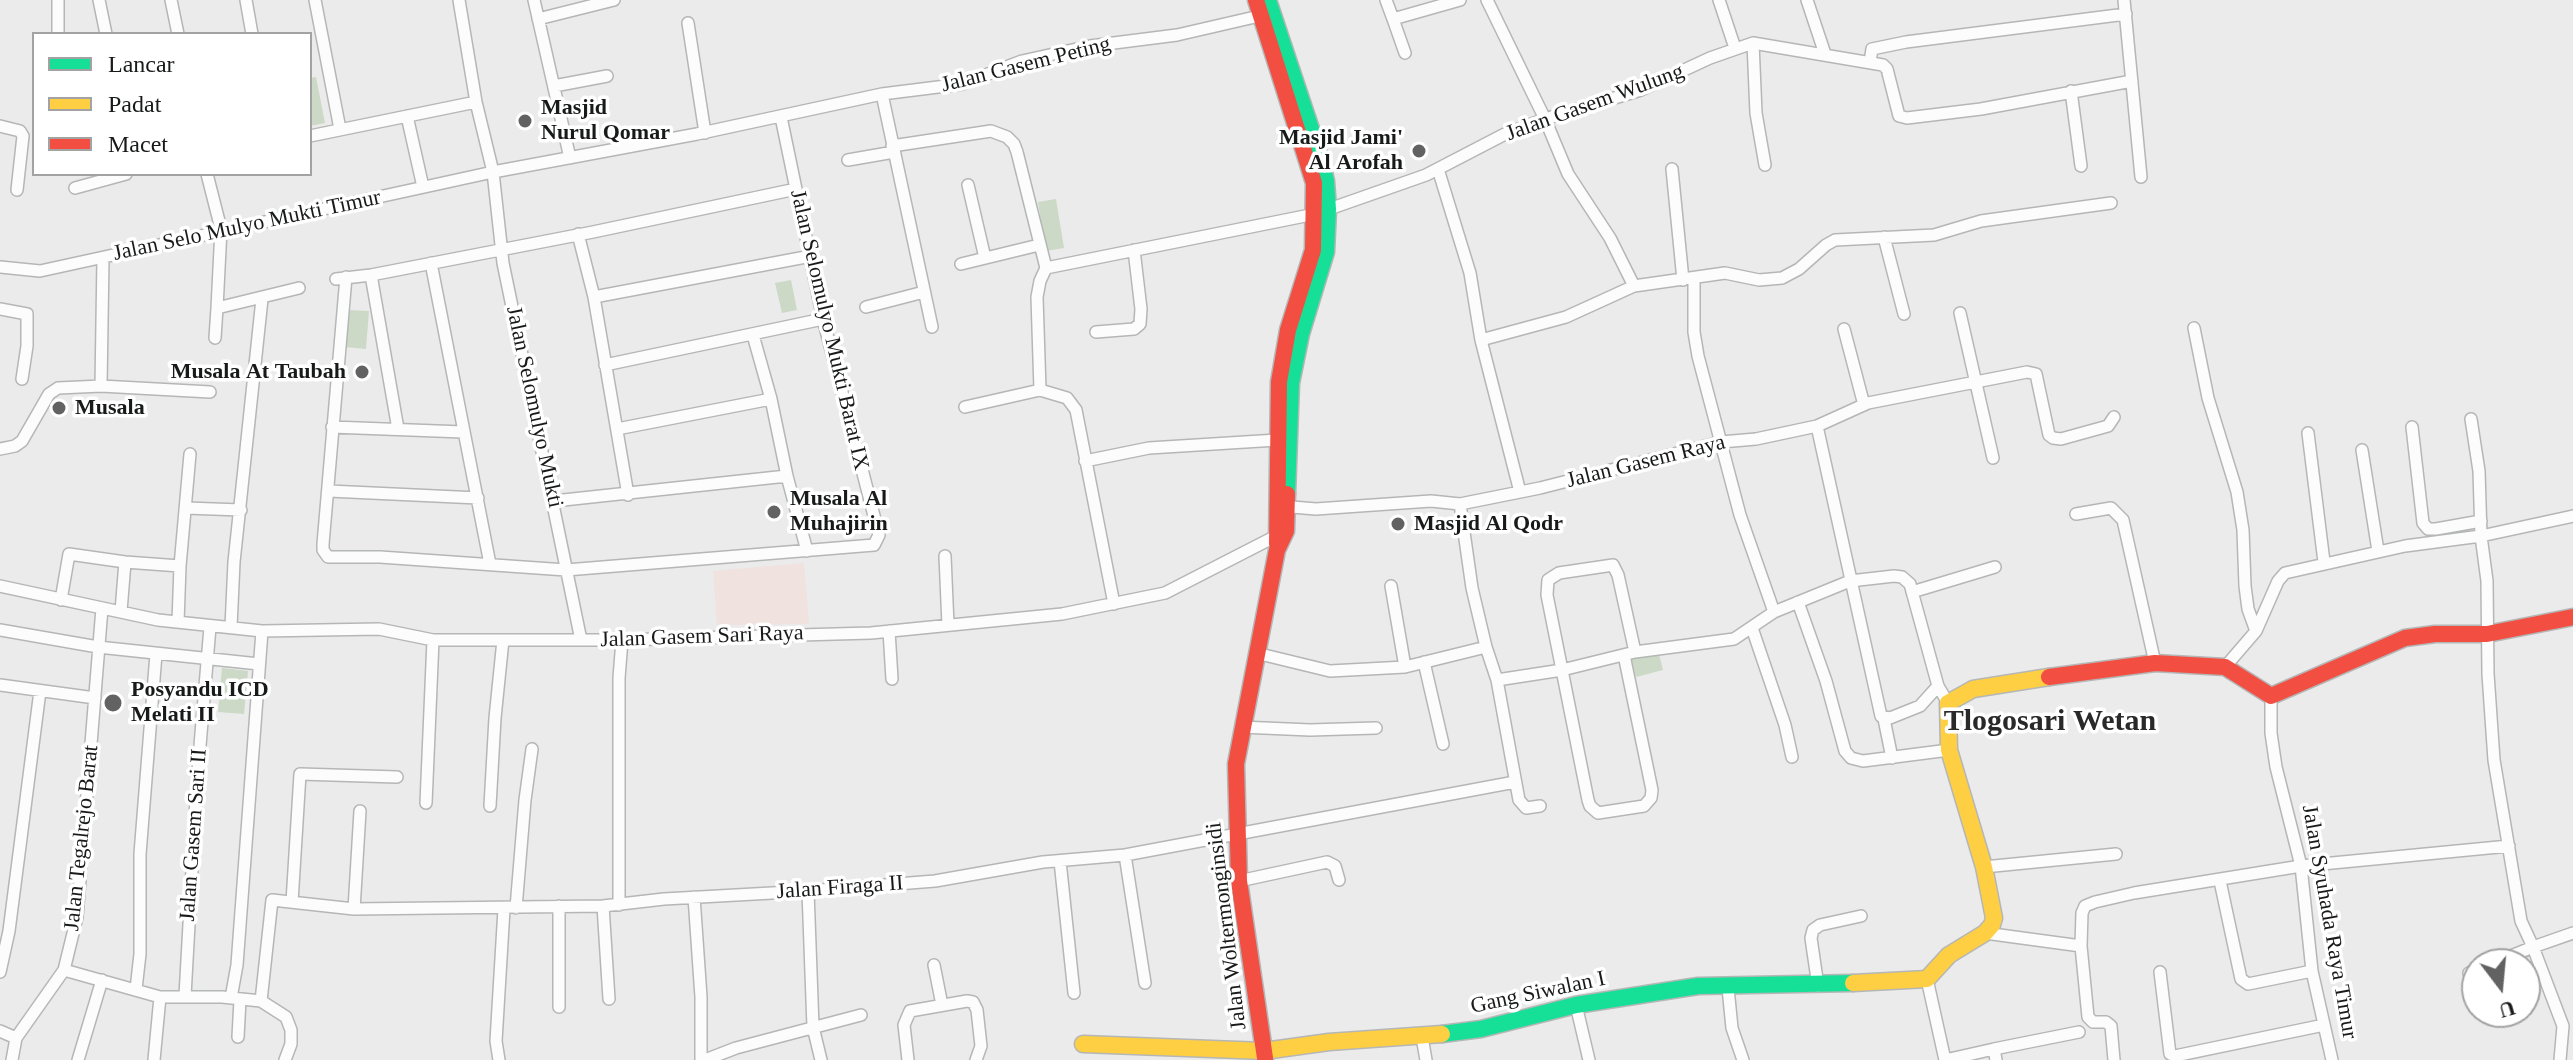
<!DOCTYPE html>
<html>
<head>
<meta charset="utf-8">
<style>
  body { margin:0 }
  #map { position:relative; width:2573px; height:1060px; overflow:hidden; background:#ebebeb; font-family:Georgia,serif }
  canvas { display:block }
  .legend { position:absolute; left:32px; top:32px; width:280px; height:144px; box-sizing:border-box; background:#fff; border:2px solid #a3a3a3; margin:0; padding:10px 14px; list-style:none; font-size:24px; color:#181919 }
  .legend li { display:flex; align-items:center; gap:16px; height:40px }
  .legend b { width:40px; border:2px solid #a3a3a3 }
  .north { position:absolute; left:2461px; top:948px; width:80px; height:80px; box-sizing:border-box; background:#fff; border:2px solid #a3a3a3; border-radius:50%; rotate:164deg; font-size:22px; font-weight:700; line-height:32px; text-align:center; color:#181919 }
  .north::after { content:''; display:block; margin:auto; width:28px; height:36px; background:#626262; clip-path:polygon(50% 0,100% 100%,50% 72%,0 100%) }
</style>
</head>
<body>
<div id="map">
<canvas width="2573" height="1060"></canvas>
<ul class="legend">
<li><b style="height:10px;background:#16e098"></b>Lancar</li>
<li><b style="height:10px;background:#ffcf43"></b>Padat</li>
<li><b style="height:10px;background:#f24e42"></b>Macet</li>
</ul>
<div class="north">U</div>
</div>
<script>
const c = document.querySelector('canvas').getContext('2d');
c.lineJoin = 'round';
function fillPath(path, color) {
  c.fillStyle = color;
  c.fill(path, 'evenodd');
}
function shape(rows) {
  const path = new Path2D();
  for (const r of rows) {
    path.moveTo(r[0], r[1]);
    for (let i = 2; i < r.length; i += 2) path.lineTo(r[i], r[i + 1]);
  }
  return path;
}
function strokePath(path, color, width, dash) {
  c.strokeStyle = color;
  c.lineWidth = width;
  c.lineCap = dash ? 'butt' : 'round';
  c.setLineDash(dash || []);
  c.stroke(path);
}
function write(font, color, halo, rows, align = 'center') {
  c.font = font + ' Georgia,serif';
  c.lineWidth = 7;
  c.setLineDash([]);
  c.textBaseline = 'middle';
  c.strokeStyle = halo;
  c.fillStyle = color;
  for (const [text, x, y, turn = 0] of rows) {
    c.save();
    c.translate(x, y);
    c.rotate((+turn || 0) * Math.PI / 180);
    c.textAlign = isNaN(turn) ? turn : align;
    if (halo) c.strokeText(text, 0, 0);
    c.fillText(text, 0, 0);
    c.restore();
  }
}
const education = shape([
  [804,563,809,624,717,625,713,571]
]);
const green = shape([
  [316,77,325,123,310,126,310,78],
  [1056,199,1064,248,1046,251,1038,202],
  [791,280,797,310,782,313,775,283],
  [347,310,369,311,366,349,344,347],
  [1658,650,1663,670,1636,677,1631,657],
  [222,668,248,671,244,714,218,712]
]);
const street = shape([
  [58,0,58,34],
  [99,0,106,34],
  [171,0,178,34],
  [246,0,252,34],
  [315,0,340,129],
  [459,0,476,102,493,172,503,263,581,640],
  [534,0,570,158],
  [1386,0,1393,19,1460,0],
  [1487,0,1545,119,1568,174,1610,238,1634,286],
  [1719,0,1735,48],
  [1807,0,1825,54],
  [2124,0,2141,177],
  [538,19,614,0],
  [1393,19,1405,53],
  [688,23,705,133],
  [1753,43,1756,113,1765,165],
  [1870,62,1872,49,1906,42,2126,14],
  [554,86,607,76],
  [2071,91,2081,166],
  [882,94,932,327],
  [407,116,423,187],
  [0,126,20,131,23,136,17,190],
  [310,136,476,102],
  [892,146,991,131,1007,137,1014,144,1017,152,1046,268],
  [848,160,894,152],
  [1438,169,1470,273,1481,340,1520,492],
  [1672,169,1683,280],
  [207,174,221,229,217,308,299,288],
  [968,185,985,258],
  [75,188,126,174],
  [578,234,594,297,628,495],
  [1884,237,1904,314],
  [431,263,490,564],
  [961,264,1039,245],
  [0,267,40,271,493,172,697,134,882,94,962,84,1022,61,1090,46,1177,35,1268,14],
  [1046,268,1315,214,1426,175,1505,134,1545,119,1641,90,1710,58,1753,43,1883,65,1887,69,1899,116,1907,118,1981,109,2132,81],
  [371,275,398,429],
  [346,277,323,544,323,550,328,557,380,557,566,570,874,545,879,535,823,319,781,117],
  [336,279,371,275,593,232,796,189],
  [1694,279,1694,332,1698,356,1740,515,1774,612],
  [594,297,811,256],
  [866,307,924,292],
  [0,309,27,314,27,346,22,379],
  [1960,313,1993,458],
  [2194,328,2208,398,2237,492,2243,530,2245,586,2248,609,2256,631],
  [1844,329,1864,405],
  [1096,332,1134,329,1140,324,1141,309,1134,250],
  [753,335,771,399,787,476,807,551],
  [215,338,217,308],
  [1481,340,1566,317,1634,286,1725,273,1759,280,1782,278,1799,269,1826,245,1835,240,1934,235,1981,221,2111,203],
  [605,365,823,319],
  [101,386,103,258],
  [1040,390,1067,398,1076,410,1114,604],
  [965,407,1040,390,1037,297,1040,281,1046,268],
  [2471,419,2479,471,2481,536,2487,581,2488,674,2494,760,2521,921,2533,947,2491,964],
  [1817,426,1881,716,1890,718,1920,706,1938,686],
  [332,427,463,432],
  [2412,427,2423,523,2428,529,2436,529,2481,521],
  [617,429,771,399],
  [2308,433,2324,562],
  [0,449,15,446,22,441,49,394,58,388,101,386,210,392],
  [2362,450,2378,551],
  [1085,461,1149,448,1277,440],
  [329,491,478,498],
  [554,501,787,476],
  [1460,504,1472,588,1486,647],
  [1280,506,1316,509,1431,501,1460,504,1540,488,1721,442,1756,439,1817,426,1868,403,2027,372,2036,374,2049,435,2053,438,2061,439,2108,426,2114,417],
  [186,508,241,510],
  [2076,514,2111,508,2123,520,2155,663],
  [945,556,948,625],
  [0,586,158,620,262,631,379,629,433,640,622,640,871,633,1062,614,1165,593,1282,533],
  [1391,586,1405,667],
  [1912,592,1995,567],
  [61,600,69,554,125,562,180,566],
  [1798,602,1826,681,1845,751,1851,758,1863,761,1949,750],
  [121,611,125,562],
  [178,622,180,566,190,454],
  [231,627,234,562,262,299],
  [1752,628,1785,725,1792,757],
  [0,630,98,647,259,664],
  [889,631,892,679],
  [1256,653,1330,671,1405,667,1486,647,1497,680,1519,800,1526,808,1540,806],
  [1624,655,1652,790,1651,798,1644,806,1598,813,1590,806,1588,800,1547,595,1548,580,1559,573,1613,565,1618,575,1635,652],
  [1424,662,1443,744],
  [2225,667,2256,631,2278,581,2285,573,2405,546,2481,536,2573,516],
  [1497,680,1562,670,1635,652,1734,639,1774,612,1850,581,1894,576,1902,577,1910,584,1938,686,1948,703],
  [0,685,95,698],
  [2271,696,2271,733,2276,767,2301,866,2312,971,2332,1060],
  [1884,719,1892,758],
  [1241,727,1310,730,1376,728],
  [426,803,433,640],
  [490,806,495,718,503,640],
  [1125,855,1145,983],
  [1060,861,1074,993],
  [1984,867,2116,854],
  [1239,881,1327,862,1335,866,1339,880],
  [2220,881,2241,979,2248,984,2312,971],
  [808,891,813,1027,821,1060],
  [694,897,701,997,701,1060],
  [292,902,300,774,397,777],
  [619,905,619,678,622,640],
  [603,906,609,999],
  [516,908,525,800,532,749],
  [354,909,360,811],
  [1985,933,2081,946,2088,1017,2093,1022,2106,1022,2111,1026,2114,1060],
  [2081,946,2082,913,2085,906,2095,902,2134,893,2301,866,2509,846],
  [934,965,942,1005],
  [64,970,160,997,222,997,261,1001,286,1017,291,1030,291,1044,285,1060],
  [0,972,9,931,40,691],
  [2160,972,2170,1054,2175,1056,2324,1025],
  [2469,973,2477,970],
  [1927,979,1945,1060],
  [1818,986,1811,938,1813,930,1820,925,1861,916],
  [1728,988,1732,1028,1743,1060],
  [136,989,140,954,140,854,156,654],
  [185,996,197,781,210,627],
  [231,998,237,965,262,631],
  [261,1001,272,900,354,909,603,906,664,899,808,891,935,881,1043,862,1125,855,1515,782],
  [1576,1005,1589,1060],
  [559,1007,559,906],
  [0,1031,16,1038],
  [238,1037,240,1000],
  [1422,1037,1426,1060],
  [1994,1049,2079,1032],
  [12,1060,16,1038,64,970,77,917,102,608],
  [78,1060,102,980],
  [154,1060,160,997],
  [499,1060,496,1041,504,909],
  [705,1060,736,1048,861,1015],
  [908,1060,904,1025,910,1011,967,1001,973,1002,977,1010,981,1046,976,1060],
  [1945,1060,1994,1049,1996,1060],
  [2560,1060,2563,1026,2533,947,2573,933]
]);
const fast = shape([
  [1268,0,1319,153,1326,181,1328,209,1326,252,1301,334,1291,383,1287,494],
  [1442,1034,1481,1029,1576,1005,1698,986,1853,983]
]);
const slow = shape([
  [1853,983,1927,979,1949,955,1985,933,1992,925,1994,918,1984,867,1949,750,1948,703,1973,689,2049,677],
  [1083,1044,1264,1051,1329,1042,1442,1034]
]);
const jam = shape([
  [1256,0,1314,183,1313,250,1288,330,1279,382,1277,544],
  [2049,677,2155,663,2225,667,2271,696,2405,638,2435,634,2487,634,2573,617],
  [1265,1058,1239,881,1236,764,1277,550,1286,531,1287,494]
]);
const markers = [
  [525,121,8,"#626262"],
  [1419,151,8,"#626262"],
  [362,372,8,"#626262"],
  [59,408,8,"#626262"],
  [774,512,8,"#626262"],
  [1398,524,8,"#626262"],
  [113,703,10,"#626262"]
];
const streetNames = [
  ["Jalan Gasem Peting",1026,65,-14],
  ["Jalan Gasem Wulung",1595,103,-20],
  ["Jalan Selo Mulyo Mukti Timur",247,226,-12],
  ["Jalan Selomulyo Mukti Barat IX",829,330,77],
  ["Jalan Selomulyo Mukti",534,407,78],
  ["Jalan Gasem Raya",1646,462,-14],
  ["Jalan Gasem Sari Raya",702,637,-2],
  ["Jalan Gasem Sari II",194,835,-86],
  ["Jalan Tegalrejo Barat",82,838,-84],
  ["Jalan Firaga II",840,888,-4],
  ["Jalan Syuhada Raya Timur",2329,922,80],
  ["Jalan Woltermonginsidi",1227,926,-97],
  ["Gang Siwalan I",1538,993,-12]
];
const poiNames = [
  ["Masjid",541,108],
  ["Nurul Qomar",541,133],
  ["Masjid Jami'",1403,138,"right"],
  ["Al Arofah",1403,163,"right"],
  ["Musala At Taubah",346,372,"right"],
  ["Musala",75,408],
  ["Musala Al",790,499],
  ["Muhajirin",790,524],
  ["Masjid Al Qodr",1414,524],
  ["Posyandu ICD",131,690],
  ["Melati II",131,715]
];
const districtNames = [
  ["Tlogosari Wetan",2050,722]
];
fillPath(education, '#f0e2df');
fillPath(green, '#ccd9c6');
strokePath(street, '#b5b6b6', 14);
strokePath(fast, '#b5b6b6', 19);
strokePath(slow, '#b5b6b6', 19);
strokePath(jam, '#b5b6b6', 19);
strokePath(street, '#fcfcfc', 11);
strokePath(fast, '#16e098', 16);
strokePath(slow, '#ffcf43', 16);
strokePath(jam, '#f24e42', 16);
for (const [x, y, r, color] of markers) {
  const dot = new Path2D();
  dot.arc(x, y, r, 0, 2 * Math.PI);
  c.fillStyle = color;
  c.fill(dot);
  strokePath(dot, '#fff', 3);
}
write('22px', '#181919', '#fff', streetNames);
write('bold 22px', '#181919', '#fff', poiNames, 'left');
write('bold 30px', '#29292a', '#fff', districtNames);
</script>
</body>
</html>
